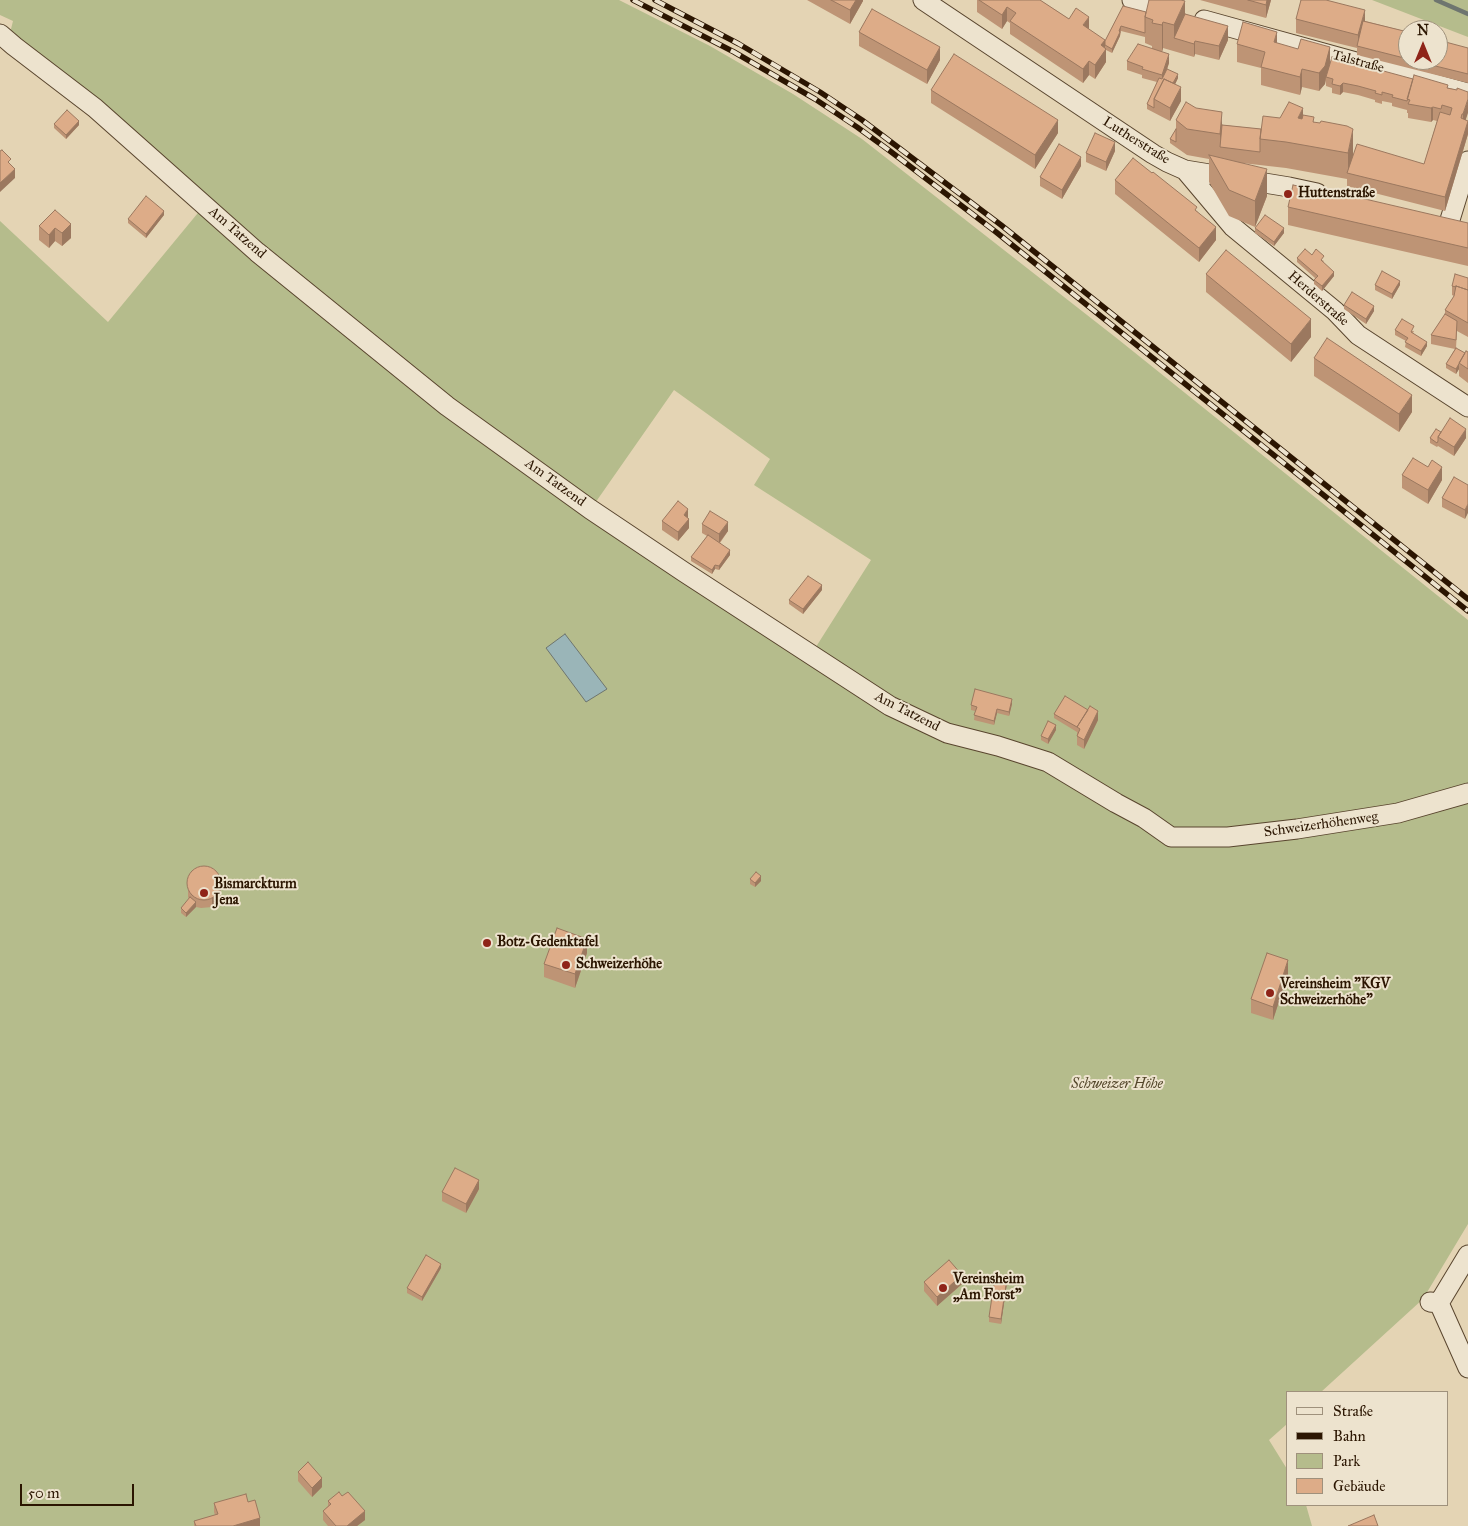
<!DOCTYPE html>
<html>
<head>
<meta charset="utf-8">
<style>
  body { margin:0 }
  #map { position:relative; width:1468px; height:1526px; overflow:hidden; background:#e4d4b4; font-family:"IM FELL Great Primer",serif }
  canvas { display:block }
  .legend { position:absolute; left:1286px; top:1391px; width:162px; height:115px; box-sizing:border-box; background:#ede3ce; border:1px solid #9f917c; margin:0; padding:6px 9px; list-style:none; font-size:15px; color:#2b1501 }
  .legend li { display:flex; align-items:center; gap:10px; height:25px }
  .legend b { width:25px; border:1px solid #9f917c }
  .north { position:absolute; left:1398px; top:20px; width:50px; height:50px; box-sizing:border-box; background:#ede3ce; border:1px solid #9f917c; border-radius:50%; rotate:0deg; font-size:14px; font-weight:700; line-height:20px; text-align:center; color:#2b1501 }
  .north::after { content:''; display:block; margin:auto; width:18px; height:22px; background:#8f2418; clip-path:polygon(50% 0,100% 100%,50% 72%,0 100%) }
  .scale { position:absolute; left:20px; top:1484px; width:114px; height:22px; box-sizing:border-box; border:2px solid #2b1501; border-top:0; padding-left:6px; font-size:15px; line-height:18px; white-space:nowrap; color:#2b1501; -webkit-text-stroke:4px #ede3ce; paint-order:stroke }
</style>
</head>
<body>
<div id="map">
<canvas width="1468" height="1526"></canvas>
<ul class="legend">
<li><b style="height:6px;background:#ede3ce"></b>Straße</li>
<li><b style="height:6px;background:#2b1501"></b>Bahn</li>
<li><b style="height:14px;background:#b5bc8c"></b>Park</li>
<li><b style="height:14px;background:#ddac88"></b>Gebäude</li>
</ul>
<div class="north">N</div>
<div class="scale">50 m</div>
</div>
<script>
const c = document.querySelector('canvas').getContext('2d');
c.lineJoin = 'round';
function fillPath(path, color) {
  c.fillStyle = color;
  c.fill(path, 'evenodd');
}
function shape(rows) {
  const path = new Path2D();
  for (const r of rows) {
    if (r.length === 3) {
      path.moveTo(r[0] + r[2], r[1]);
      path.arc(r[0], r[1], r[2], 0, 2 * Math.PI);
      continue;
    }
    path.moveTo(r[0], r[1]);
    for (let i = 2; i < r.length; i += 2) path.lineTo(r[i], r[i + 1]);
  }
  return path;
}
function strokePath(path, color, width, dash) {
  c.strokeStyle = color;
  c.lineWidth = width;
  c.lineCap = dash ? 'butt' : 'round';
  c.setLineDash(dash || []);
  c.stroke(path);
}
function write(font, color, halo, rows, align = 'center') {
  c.font = font + ' "IM FELL Great Primer",serif';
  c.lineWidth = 4;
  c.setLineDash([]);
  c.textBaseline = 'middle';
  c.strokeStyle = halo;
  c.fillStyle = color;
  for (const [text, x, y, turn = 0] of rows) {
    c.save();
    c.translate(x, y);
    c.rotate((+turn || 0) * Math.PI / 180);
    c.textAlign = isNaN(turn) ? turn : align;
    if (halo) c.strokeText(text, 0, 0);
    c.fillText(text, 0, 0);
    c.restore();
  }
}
const green = shape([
  [0,0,619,0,710,46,793,94,862,139,1119,340,1468,620,1468,1224,1423,1299,1321,1392,1287,1392,1287,1424,1269,1440,1287,1469,1287,1505,1306,1505,1312,1526,0,1526,0,221,108,322,202,208,251,254,445,410,587,513,889,712,944,736,950,726,893,702,814,650,871,560,754,485,770,459,674,390,593,506,453,404,258,249,98,104,16,42,10,33,13,21,0,15],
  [1372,0,1468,0,1468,37]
]);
const water = shape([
  [565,634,607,689,586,702,546,648,565,634]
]);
const stream = shape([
  [1436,0,1468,14]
]);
const minor = shape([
  [923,0,1153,154,1167,162,1185,170,1289,187,1317,193],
  [1132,0,1173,11],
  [1204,20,1468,93],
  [0,34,14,46,95,108,257,252,447,406,590,509,684,572,890,706,947,733,998,746,1048,762,1116,803,1144,818,1171,837,1228,837,1297,829,1398,813,1468,793],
  [1185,170,1233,227,1335,311,1358,335,1468,407],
  [1449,223,1468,161],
  [1430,1302,1439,1303,1468,1255],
  [1439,1303,1468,1368]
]);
const rail = shape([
  [633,0,734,52,815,99,857,127,890,151,996,232,1468,611],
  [655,0,739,44,820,92,862,120,1001,225,1468,599]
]);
const wall = shape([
  [807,0,863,0,863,1,850,24],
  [977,0,1040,0,1069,19,1089,29,1105,41,1123,6,1146,12,1185,14,1228,40,1219,60,1195,54,1194,57,1163,48,1162,52,1169,63,1166,72,1178,78,1175,84,1181,101,1170,121,1147,109,1147,104,1157,82,1142,78,1142,75,1127,70,1127,61,1152,49,1152,46,1145,43,1145,37,1121,31,1120,36,1112,53,1106,50,1106,62,1095,79,1089,75,1083,83,1010,34,1010,23,1007,21,1002,29,977,12],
  [1200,0,1271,0,1266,18],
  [1296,19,1365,21,1408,32,1408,60,1438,60,1468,48,1468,83,1357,55,1357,48,1296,33],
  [859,32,940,60,927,84,859,46],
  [1277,43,1330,64,1413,79,1457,90,1466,120,1468,121,1468,134,1445,211,1347,186,1347,179,1286,168,1242,163,1267,196,1255,227,1229,216,1209,182,1209,159,1187,155,1170,143,1170,139,1176,129,1176,120,1261,129,1280,118,1303,115,1314,122,1353,155,1424,164,1437,121,1433,120,1431,122,1408,118,1408,113,1407,113,1407,110,1392,106,1392,103,1382,101,1382,104,1375,102,1375,100,1358,95,1343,92,1340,95,1332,93,1332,88,1326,86,1326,80,1325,84,1319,91,1302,87,1300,95,1261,85,1261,68,1237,62,1237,44],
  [931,90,1058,133,1035,169,931,103],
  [54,124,79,125,66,139,54,128],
  [1115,151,1106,171,1086,162,1086,153],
  [1081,166,1062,199,1040,186,1040,177],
  [1115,180,1197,211,1216,240,1199,262,1115,194],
  [1288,207,1468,223,1468,266,1288,225],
  [55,210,71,238,62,246,55,241,49,248,39,240,39,226],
  [164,215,146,238,128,223,128,219],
  [1255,228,1284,233,1274,246,1255,233],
  [1312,255,1324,261,1323,262,1334,276,1322,291,1314,284,1314,280,1315,278,1297,262,1297,258],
  [1206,274,1311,337,1291,362,1206,292],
  [1468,278,1468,337,1457,331,1456,348,1465,353,1468,352,1468,383,1459,376,1459,369,1456,374,1446,368,1446,364,1455,349,1431,344,1431,335,1445,314,1445,310,1454,296,1452,295,1452,286],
  [1375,285,1400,285,1392,299,1375,290],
  [1344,305,1374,311,1366,324,1344,309],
  [1395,330,1414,331,1413,333,1427,346,1421,356,1405,347,1406,341,1395,335],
  [1314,358,1412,412,1399,432,1314,376],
  [1441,432,1466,438,1454,456,1438,446,1437,447,1430,443,1430,438],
  [1402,475,1442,480,1428,504,1402,488],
  [1468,485,1465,519,1442,507,1442,498],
  [688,518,689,528,678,541,662,530,662,521],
  [702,524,728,531,720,543,730,555,719,570,715,569,712,574,691,561,691,557,707,536,702,533],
  [822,590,803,614,789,604,789,600],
  [1012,704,1009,716,997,713,994,725,974,720,975,711,971,710,971,705],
  [1088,710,1098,720,1084,749,1077,745,1077,732,1054,718,1054,714],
  [1056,730,1048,744,1041,740,1041,736],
  [188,877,221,888,220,899,212,907,201,908,196,907,186,917,181,913,181,908,189,899,188,897],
  [750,879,761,881,755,887,750,884],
  [587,953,575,988,544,977,544,964],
  [1288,974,1273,1020,1251,1013,1251,999],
  [479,1189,466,1213,442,1201,442,1192],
  [441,1268,422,1301,407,1293,407,1288],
  [924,1282,962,1284,937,1306,924,1291],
  [1007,1283,1001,1324,989,1322,989,1317],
  [298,1472,322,1487,312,1497,298,1481],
  [328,1501,365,1520,357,1526,328,1526,323,1520,323,1511,328,1506],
  [248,1502,260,1526,194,1526,194,1521,215,1515,214,1512,214,1503]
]);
const shadedWall = shape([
  [856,0,863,0,863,1,850,24,850,10],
  [1267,0,1271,0,1266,18,1266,5],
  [1185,1,1185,27,1174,38,1174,52,1174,25],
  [1007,7,1007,21,1002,29,1002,15],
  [1365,10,1365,23,1358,48,1358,35],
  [1089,17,1089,31,1083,25],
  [1163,22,1163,48,1162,52,1162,25],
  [1121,26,1120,36,1112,53,1112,49],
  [1228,26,1228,40,1219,60,1219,46],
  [1277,32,1277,50,1274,42],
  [1105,40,1105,51,1106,49,1106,62,1095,79,1095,65,1101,45],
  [1195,41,1195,54,1194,57,1194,44],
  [940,47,940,60,927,84,927,70],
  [1330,47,1330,64,1326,77,1325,84,1319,91,1319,73],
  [1169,54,1169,63,1162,84,1162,75],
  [1089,61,1089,75,1083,83,1083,69],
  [1302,69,1302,87,1300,95,1300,77],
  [1178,74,1178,78,1171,93,1171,88],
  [1343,83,1343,92,1340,95,1340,86],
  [1181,87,1181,101,1170,121,1170,108],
  [1468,99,1468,113,1463,128,1463,114],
  [1433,107,1433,120,1431,122,1431,108],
  [1303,108,1303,134,1298,145,1298,118],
  [1222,112,1222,138,1220,147,1220,134],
  [1058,120,1058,133,1035,169,1035,155],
  [79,121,79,125,66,139,66,135],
  [1468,121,1468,134,1445,211,1445,197],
  [1353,129,1353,156,1348,173,1348,153],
  [1115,142,1115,151,1106,171,1106,162],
  [1081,157,1081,166,1062,199,1062,190],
  [15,169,15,178,0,192,0,183],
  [1267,169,1267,196,1255,227,1255,201],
  [164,211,164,215,146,238,146,234],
  [71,224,71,238,62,246,62,233],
  [1216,227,1216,240,1199,262,1199,248],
  [55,228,55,241,49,248,49,235],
  [1284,228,1284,233,1274,246,1274,242],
  [1334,272,1334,276,1322,291,1322,286],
  [1400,281,1400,285,1392,299,1392,294],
  [1374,306,1374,311,1366,324,1366,319],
  [1311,319,1311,337,1291,362,1291,344],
  [1427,342,1427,346,1421,356,1421,351],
  [1459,364,1459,369,1456,374,1456,369],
  [1412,395,1412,412,1399,432,1399,414],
  [1466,429,1466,438,1454,456,1454,447],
  [1442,467,1442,480,1428,504,1428,490],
  [1468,504,1468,513,1465,519,1465,510],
  [688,509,688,518,684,524,684,515],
  [689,519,689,528,678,541,678,532],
  [728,522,728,531,719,543,719,534],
  [730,550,730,555,719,570,719,566],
  [715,565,715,569,712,574,712,570],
  [822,585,822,590,803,614,803,609],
  [1012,699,1012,704,1009,716,1009,712],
  [997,709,997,713,994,725,994,721],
  [1098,711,1098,720,1084,749,1084,740],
  [1056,725,1056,730,1048,744,1048,739],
  [761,876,761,881,755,887,755,883],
  [221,879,221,888,220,899,212,907,212,898],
  [196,902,196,907,186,917,186,913],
  [587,939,587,953,575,988,575,974],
  [1288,960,1288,974,1273,1020,1273,1007],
  [479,1180,479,1189,466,1213,466,1204],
  [441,1264,441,1268,422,1301,422,1297],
  [962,1275,962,1284,937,1306,937,1297],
  [1007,1278,1007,1283,1001,1324,1001,1319],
  [322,1478,322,1487,312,1497,312,1488],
  [365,1511,365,1520,357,1526,347,1526],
  [260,1518,260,1526,233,1526]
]);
const building = shape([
  [831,0,856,0,850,10,831,0],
  [979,0,1040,0,1069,19,1076,8,1089,17,1083,25,1105,40,1101,45,1106,49,1095,65,1089,61,1083,69,1010,21,1016,13,1007,7,1002,15,979,0],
  [1149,0,1181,0,1185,1,1174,25,1163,22,1162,25,1152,23,1153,20,1145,17,1149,0],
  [1248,0,1267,0,1266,5,1248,0],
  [1301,0,1326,0,1365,10,1358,35,1296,19,1301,0],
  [1123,6,1146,12,1145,17,1145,33,1121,26,1119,31,1120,32,1112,49,1105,45,1105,41,1123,6],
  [872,9,940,47,927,70,859,32,872,9],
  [1185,14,1228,26,1219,46,1195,41,1194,44,1174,38,1185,14],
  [1363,21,1408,32,1408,59,1357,46,1363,21],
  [1243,22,1277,32,1274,42,1298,49,1301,39,1330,47,1325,66,1319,73,1302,69,1300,77,1261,67,1265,52,1237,44,1243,22],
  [1438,40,1468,48,1468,74,1411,60,1438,60,1438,40],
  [1138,44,1169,54,1162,75,1142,69,1143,67,1127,61,1138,44],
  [954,54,1058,120,1035,155,931,90,954,54],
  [1332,57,1413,79,1407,101,1392,97,1393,95,1382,92,1382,95,1375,93,1376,91,1358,86,1343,83,1340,86,1332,84,1333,79,1326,77,1332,57],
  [1167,69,1178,74,1173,83,1164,79,1154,99,1154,108,1147,104,1159,78,1162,79,1167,69],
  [1414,75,1448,85,1447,88,1457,90,1457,88,1468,92,1468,99,1463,114,1462,114,1461,118,1468,121,1445,197,1347,173,1357,144,1424,164,1440,112,1450,115,1452,108,1442,105,1441,109,1433,107,1431,108,1408,104,1410,100,1407,99,1414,75],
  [1164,79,1181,87,1170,108,1154,99,1164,79],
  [1186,102,1196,108,1222,112,1220,134,1187,129,1176,120,1186,102],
  [1289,102,1303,108,1298,118,1302,119,1303,115,1314,117,1313,122,1320,123,1321,121,1347,126,1353,129,1348,153,1286,142,1260,139,1263,116,1280,118,1289,102],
  [67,110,79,121,66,135,54,124,67,110],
  [1222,125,1261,129,1260,139,1260,152,1220,147,1222,125],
  [1176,129,1176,142,1170,139,1176,129],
  [1095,133,1115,142,1106,162,1086,153,1095,133],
  [1059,144,1081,157,1062,190,1040,177,1059,144],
  [2,150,11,159,8,162,15,169,0,183,0,151,2,150],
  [1209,155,1267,169,1255,201,1229,190,1209,155],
  [1133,158,1152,173,1153,172,1197,207,1195,210,1216,227,1199,248,1115,180,1133,158],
  [1293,185,1365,199,1468,223,1468,248,1288,207,1293,185],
  [146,196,164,211,146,234,128,219,146,196],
  [55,210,71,224,62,233,55,228,49,235,39,226,55,210],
  [1265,215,1284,228,1274,242,1255,228,1265,215],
  [1305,249,1312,255,1316,249,1324,256,1321,260,1334,272,1322,286,1314,280,1318,276,1297,258,1305,249],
  [1226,250,1311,319,1291,344,1206,274,1226,250],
  [1382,271,1400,281,1392,294,1375,285,1382,271],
  [1455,274,1468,278,1468,290,1456,286,1456,287,1452,286,1455,274],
  [1456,286,1468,290,1468,323,1445,310,1454,296,1456,286],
  [1352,292,1374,306,1366,319,1344,305,1352,292],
  [1445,314,1457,321,1456,340,1431,335,1445,314],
  [1402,319,1414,326,1411,332,1427,342,1421,351,1405,342,1408,338,1395,330,1402,319],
  [1327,338,1412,395,1399,414,1314,358,1327,338],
  [1456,348,1465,353,1456,369,1446,364,1456,348],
  [1466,351,1468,352,1468,369,1459,363,1466,351],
  [1450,418,1466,429,1454,447,1438,437,1450,418],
  [1436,429,1441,432,1438,437,1438,441,1437,443,1430,438,1436,429],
  [1413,458,1428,467,1432,460,1442,467,1428,490,1402,475,1413,458],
  [1454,477,1468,485,1468,504,1465,510,1442,498,1454,477],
  [678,501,688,509,684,515,689,519,678,532,662,521,678,501],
  [710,511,728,522,719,534,702,524,710,511],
  [708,535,730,550,719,566,715,565,712,570,691,557,708,535],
  [808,576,822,585,803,609,789,600,808,576],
  [975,689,1012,699,1009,712,997,709,994,721,974,715,977,707,971,705,975,689],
  [1065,696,1088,710,1077,727,1054,714,1065,696],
  [1090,706,1098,711,1084,740,1077,736,1080,729,1077,727,1090,706],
  [1048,721,1056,725,1048,739,1041,736,1048,721],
  [204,883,17],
  [756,872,761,876,755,883,750,879,756,872],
  [190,897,196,902,186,913,181,908,190,897],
  [557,928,587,939,575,974,544,964,557,928],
  [1267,953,1288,960,1273,1007,1251,999,1267,953],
  [455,1168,479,1180,466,1204,442,1192,455,1168],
  [426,1255,441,1264,422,1297,407,1288,426,1255],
  [949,1260,962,1275,937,1297,924,1282,949,1260],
  [995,1277,1007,1278,1001,1319,989,1317,995,1277],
  [308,1462,322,1478,312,1488,298,1472,308,1462],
  [339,1492,342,1496,348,1492,365,1511,347,1526,336,1526,323,1511,331,1504,328,1501,339,1492],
  [246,1494,248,1502,255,1500,260,1518,233,1526,196,1526,194,1521,218,1514,214,1503,246,1494],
  [1374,1515,1378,1526,1348,1526,1374,1515]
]);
const markers = [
  [1288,194,5,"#8f2418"],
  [204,893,5,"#8f2418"],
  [487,943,5,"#8f2418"],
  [566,965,5,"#8f2418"],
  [1270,993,5,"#8f2418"],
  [943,1288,5,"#8f2418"]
];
const streetNames = [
  ["Talstraße",1358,62,15],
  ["Lutherstraße",1136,141,32],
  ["Am Tatzend",237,233,41],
  ["Herderstraße",1318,299,41],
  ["Am Tatzend",555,483,36],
  ["Am Tatzend",907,712,27],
  ["Schweizerhöhenweg",1321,825,-8]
];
const poiNames = [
  ["Huttenstraße",1298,194],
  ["Bismarckturm",214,885],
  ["Jena",214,901],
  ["Botz-Gedenktafel",497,943],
  ["Schweizerhöhe",576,965],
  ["Vereinsheim \"KGV",1280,985],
  ["Schweizerhöhe\"",1280,1001],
  ["Vereinsheim",953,1280],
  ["„Am Forst”",953,1296]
];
const parkNames = [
  ["Schweizer Höhe",1117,1085]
];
fillPath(green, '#b5bc8c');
fillPath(water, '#9ab5b8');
strokePath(water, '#6e756f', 1);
strokePath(stream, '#6e756f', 4.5);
strokePath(minor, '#59452e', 21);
strokePath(minor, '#ede3ce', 19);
strokePath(rail, '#2b1501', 5.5);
strokePath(rail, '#ede3ce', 4, [11]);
fillPath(wall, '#be9475');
fillPath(shadedWall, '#9b785f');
fillPath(building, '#ddac88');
strokePath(building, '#9b785f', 1);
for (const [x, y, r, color] of markers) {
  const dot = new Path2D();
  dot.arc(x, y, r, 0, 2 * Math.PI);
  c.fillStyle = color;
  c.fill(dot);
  strokePath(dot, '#ede3ce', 2);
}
write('14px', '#2b1501', '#ede3ce', streetNames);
write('bold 14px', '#2b1501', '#ede3ce', poiNames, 'left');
write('italic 14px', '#54472b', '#ede3ce', parkNames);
</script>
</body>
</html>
